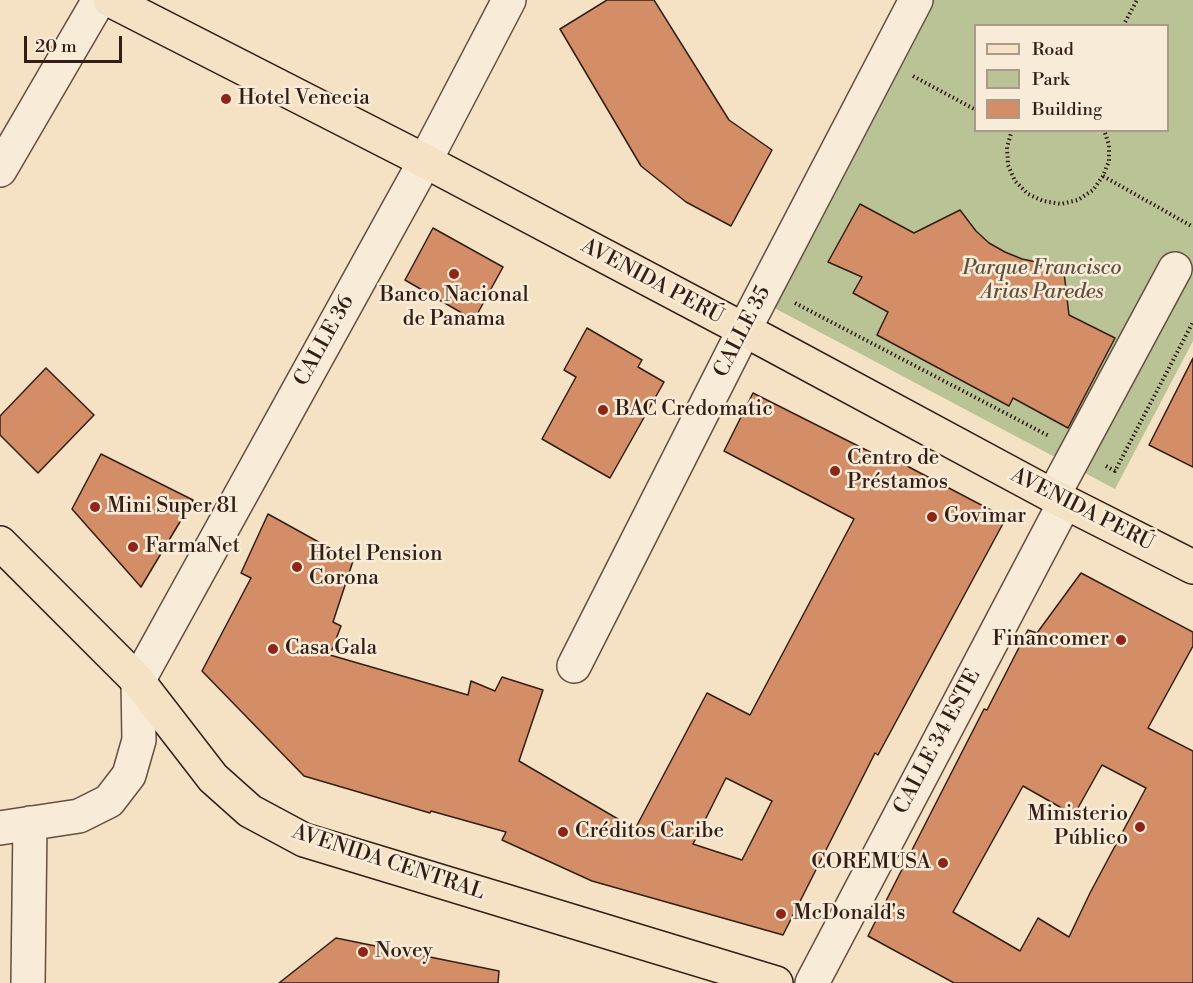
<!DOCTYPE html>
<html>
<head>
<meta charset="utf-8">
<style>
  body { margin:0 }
  #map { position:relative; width:1193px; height:983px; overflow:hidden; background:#f5e2c4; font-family:"Libre Bodoni",serif }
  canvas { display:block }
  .legend { position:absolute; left:974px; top:24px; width:195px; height:108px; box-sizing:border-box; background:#f8ecd9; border:2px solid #a99a8b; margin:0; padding:8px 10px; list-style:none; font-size:18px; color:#331e16 }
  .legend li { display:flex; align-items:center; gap:12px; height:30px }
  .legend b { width:30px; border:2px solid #a99a8b }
  .scale { position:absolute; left:24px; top:36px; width:98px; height:27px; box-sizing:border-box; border:3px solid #331e16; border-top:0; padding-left:8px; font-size:18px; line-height:21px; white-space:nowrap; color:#331e16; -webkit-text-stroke:4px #f8ecd9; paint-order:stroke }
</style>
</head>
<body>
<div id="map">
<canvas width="1193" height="983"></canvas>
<ul class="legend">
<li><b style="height:8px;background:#f5e2c4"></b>Road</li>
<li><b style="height:16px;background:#bac395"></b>Park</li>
<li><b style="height:16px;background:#d38e67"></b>Building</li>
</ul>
<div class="scale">20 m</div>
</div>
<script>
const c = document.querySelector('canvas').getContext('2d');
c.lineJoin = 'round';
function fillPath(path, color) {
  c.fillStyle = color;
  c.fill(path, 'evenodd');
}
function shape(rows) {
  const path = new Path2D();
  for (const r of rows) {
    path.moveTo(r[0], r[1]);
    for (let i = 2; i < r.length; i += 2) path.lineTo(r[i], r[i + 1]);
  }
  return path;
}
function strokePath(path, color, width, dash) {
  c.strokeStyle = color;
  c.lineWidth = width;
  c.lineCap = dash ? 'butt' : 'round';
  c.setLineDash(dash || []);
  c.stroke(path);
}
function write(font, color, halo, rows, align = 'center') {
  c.font = font + ' "Libre Bodoni",serif';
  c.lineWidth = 5;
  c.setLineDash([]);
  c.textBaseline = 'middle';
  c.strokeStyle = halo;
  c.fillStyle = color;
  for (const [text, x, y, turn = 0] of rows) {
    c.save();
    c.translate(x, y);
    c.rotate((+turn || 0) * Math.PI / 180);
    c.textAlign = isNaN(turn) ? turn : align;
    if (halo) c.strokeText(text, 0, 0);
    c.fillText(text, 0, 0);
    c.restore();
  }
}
const green = shape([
  [925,0,1193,0,1193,341,1115,489,765,303],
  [976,26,1168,26,1168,130,976,130]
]);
const building = shape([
  [607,0,654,0,729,120,772,150,731,226,686,202,641,166,560,29,607,0],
  [860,204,914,233,960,210,976,231,989,243,1005,252,1022,259,1042,263,1063,264,1069,315,1115,338,1068,428,1013,398,1009,406,877,335,888,312,853,293,862,277,828,262,860,204],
  [433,228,503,267,474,320,405,280,433,228],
  [587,328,642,360,638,367,664,382,610,478,542,439,576,377,564,370,587,328],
  [1193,358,1193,467,1149,445,1193,358],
  [46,368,94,415,38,473,0,435,0,416,46,368],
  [753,393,886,460,888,456,1006,518,878,755,875,753,783,935,592,881,502,840,506,832,431,811,430,813,304,776,202,671,251,578,241,573,268,514,353,561,333,622,341,626,330,655,468,695,471,681,495,691,502,677,543,690,519,761,635,829,707,693,750,715,854,519,724,451,753,393],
  [726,778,772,801,742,860,693,844,726,778],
  [101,454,193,500,141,587,72,509,101,454],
  [1081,573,1193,632,1193,646,1148,728,1193,751,1193,983,954,983,868,936,984,709,987,710,1028,630,1037,633,1081,573],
  [1102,765,1146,788,1090,893,1069,937,1038,918,1020,951,953,912,1023,786,1074,815,1102,765],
  [336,938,499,971,498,983,279,983,336,938]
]);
const path = shape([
  [1123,26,1137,0],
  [913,76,976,110],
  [1012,130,1007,147,1008,165,1015,181,1028,194,1043,201,1061,204,1078,200,1093,190,1103,176,1109,161,1109,145,1104,130],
  [1103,176,1193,227],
  [795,303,1049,436],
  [1106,466,1115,471,1193,322]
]);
const minor = shape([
  [0,170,99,0],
  [1053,496,1175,269],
  [574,666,744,330,916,0],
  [0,828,79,816,109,801,129,775,139,740,138,681,425,161,509,0],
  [28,983,30,823],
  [812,983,1065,502]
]);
const major = shape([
  [110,0,425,161,769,343,1053,496,1193,567],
  [0,543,138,681,213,778,250,811,304,840,776,983]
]);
const markers = [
  [226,99,6,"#8f2418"],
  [454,274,6,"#8f2418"],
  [603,410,6,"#8f2418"],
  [835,471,6,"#8f2418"],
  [95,507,6,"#8f2418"],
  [932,517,6,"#8f2418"],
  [133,547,6,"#8f2418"],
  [297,567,6,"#8f2418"],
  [1121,640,6,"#8f2418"],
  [273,649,6,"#8f2418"],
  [1140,827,6,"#8f2418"],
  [563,832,6,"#8f2418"],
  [943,863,6,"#8f2418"],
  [781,914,6,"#8f2418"],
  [363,952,6,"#8f2418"]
];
const poiNames = [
  ["Hotel Venecia",238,99],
  ["Banco Nacional",454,296,"center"],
  ["de Panama",454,320,"center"],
  ["BAC Credomatic",615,410],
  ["Centro de",847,459],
  ["Préstamos",847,483],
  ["Mini Super 81",107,507],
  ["Govimar",944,517],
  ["FarmaNet",145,547],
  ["Hotel Pension",309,555],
  ["Corona",309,579],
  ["Financomer",1109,640,"right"],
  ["Casa Gala",285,649],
  ["Ministerio",1128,815,"right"],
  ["Público",1128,839,"right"],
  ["Créditos Caribe",575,832],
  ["COREMUSA",931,863,"right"],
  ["McDonald's",793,914],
  ["Novey",375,952]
];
const parkNames = [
  ["Parque Francisco",1042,269],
  ["Arias Paredes",1042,293]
];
const streetNames = [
  ["AVENIDA PERÚ",652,282,28],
  ["CALLE 35",743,332,-63],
  ["CALLE 36",325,341,-61],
  ["AVENIDA PERÚ",1082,510,27],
  ["CALLE 34 ESTE",938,742,-62],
  ["AVENIDA CENTRAL",388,863,18]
];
fillPath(green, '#bac395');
fillPath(building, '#d38e67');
strokePath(building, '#331e16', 1.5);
strokePath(minor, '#644f42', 36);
strokePath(major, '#331e16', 36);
strokePath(path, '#331e16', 4, [1.5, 3]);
strokePath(minor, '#f8ecd9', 33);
strokePath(major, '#f5e2c4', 33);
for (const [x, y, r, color] of markers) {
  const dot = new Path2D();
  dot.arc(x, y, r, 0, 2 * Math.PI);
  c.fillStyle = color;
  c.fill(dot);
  strokePath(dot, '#f8ecd9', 2);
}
write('21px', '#331e16', '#f8ecd9', poiNames, 'left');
write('italic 21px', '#5c503c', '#f8ecd9', parkNames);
write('21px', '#331e16', '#f8ecd9', streetNames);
</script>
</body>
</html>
